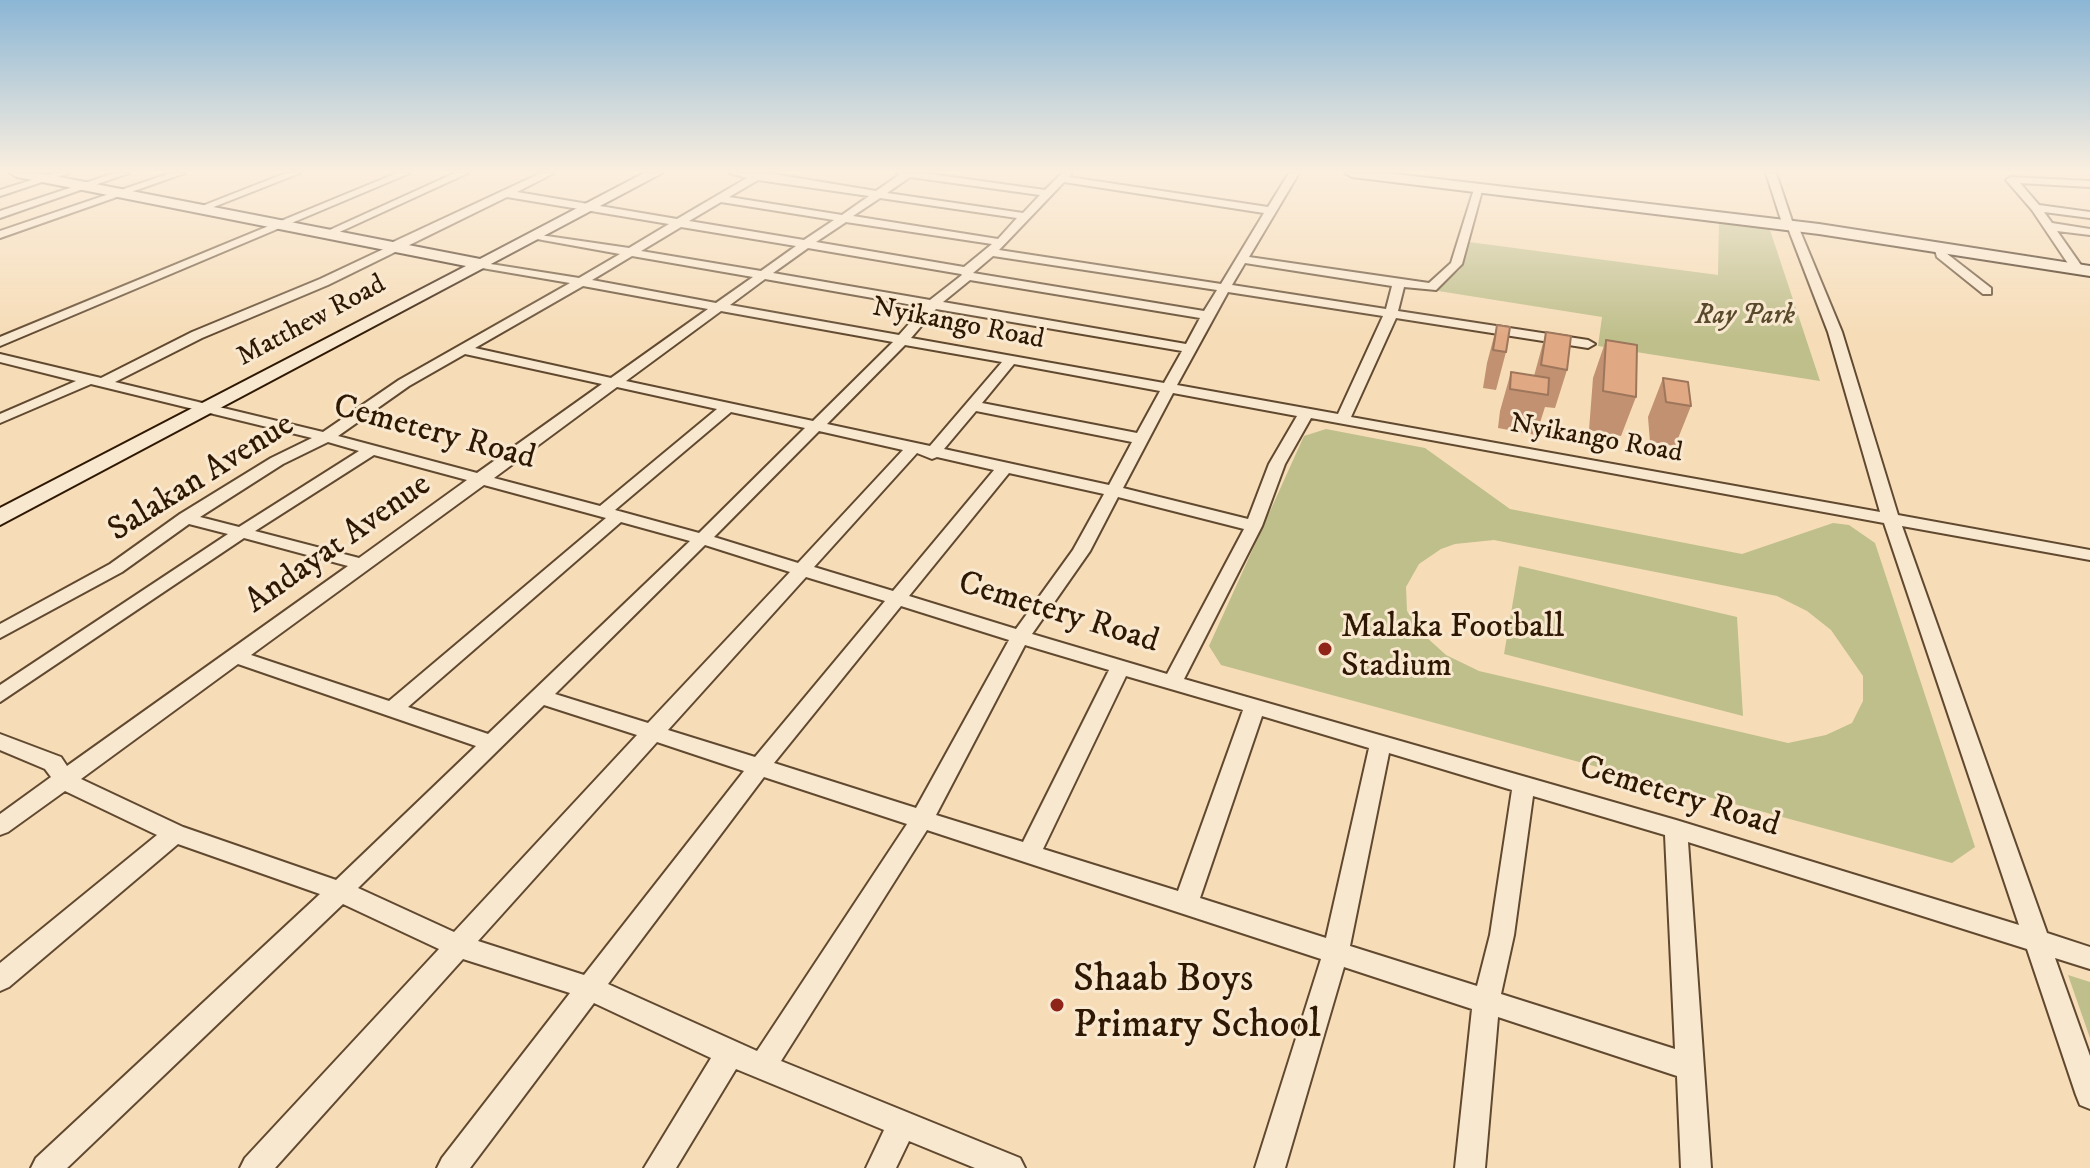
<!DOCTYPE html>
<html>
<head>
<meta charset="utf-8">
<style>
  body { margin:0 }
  canvas { display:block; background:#f6dcb7 }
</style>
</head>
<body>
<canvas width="2090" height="1168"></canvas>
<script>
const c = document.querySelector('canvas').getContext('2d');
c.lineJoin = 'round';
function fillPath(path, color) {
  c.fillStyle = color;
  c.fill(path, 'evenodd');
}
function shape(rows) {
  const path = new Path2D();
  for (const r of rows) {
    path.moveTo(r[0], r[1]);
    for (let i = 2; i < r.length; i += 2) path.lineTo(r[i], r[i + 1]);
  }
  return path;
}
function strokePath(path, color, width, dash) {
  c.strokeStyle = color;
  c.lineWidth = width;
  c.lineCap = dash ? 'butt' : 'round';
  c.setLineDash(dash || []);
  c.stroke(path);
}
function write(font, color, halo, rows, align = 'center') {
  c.font = font + ' "IM FELL DW Pica",serif';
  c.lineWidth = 6;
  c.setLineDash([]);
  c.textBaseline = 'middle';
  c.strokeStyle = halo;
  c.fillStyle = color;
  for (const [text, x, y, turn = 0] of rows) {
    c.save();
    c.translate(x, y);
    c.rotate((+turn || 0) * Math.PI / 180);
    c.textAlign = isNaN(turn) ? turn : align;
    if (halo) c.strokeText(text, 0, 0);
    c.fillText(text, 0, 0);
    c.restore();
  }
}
const green = shape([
  [1719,218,1768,224,1820,381,1598,346,1602,317,1432,290,1460,270,1469,242,1718,275],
  [1326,429,1425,448,1510,509,1742,554,1833,523,1849,525,1875,543,1975,847,1952,863,1221,665,1209,646,1304,436],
  [1494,540,1777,596,1807,611,1831,630,1863,676,1863,701,1852,723,1826,735,1788,743,1479,671,1446,655,1424,635,1407,611,1406,587,1419,564,1441,549,1455,544],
  [1519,566,1737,617,1743,716,1504,654],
  [2068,975,2090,982,2090,1038]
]);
const street = shape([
  [54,173,69,173,0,196,0,190,54,173],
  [115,173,129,173,0,218,0,211,115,173],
  [171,173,185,173,0,238,0,231,171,173],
  [286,173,300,173,206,210,197,208,286,173],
  [397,173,410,173,0,346,0,337,397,173],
  [455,173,468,173,333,235,323,233,455,173],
  [541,173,554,173,517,192,677,219,747,178,729,173,767,173,876,191,899,175,897,173,923,173,1045,190,1062,173,1072,173,1069,177,1268,207,1289,173,1299,173,1249,257,1429,283,1451,263,1474,189,1483,187,1462,264,1436,290,1404,287,1398,311,1588,340,1595,344,1588,348,1396,318,1351,417,1880,512,1828,332,1788,228,1782,223,1766,173,1776,173,1792,221,1798,226,1842,332,1898,515,2090,550,2090,560,1902,526,2047,933,2090,947,2090,969,2055,958,2090,1056,2090,1109,2080,1105,2076,1095,2027,949,1688,842,1711,1168,1681,1168,1677,1076,1498,1017,1485,1168,1455,1168,1472,1009,1344,967,1285,1168,1255,1168,1321,959,927,830,781,1061,1020,1158,1025,1168,975,1168,909,1141,896,1168,866,1168,884,1130,736,1069,676,1168,644,1168,711,1058,594,1003,470,1168,437,1168,442,1158,570,993,463,959,275,1168,240,1168,245,1158,439,949,343,904,67,1168,31,1168,36,1158,320,894,178,844,9,987,0,991,0,963,157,835,65,791,8,832,0,835,0,814,51,777,45,769,0,750,0,734,61,757,67,766,348,566,244,538,0,702,0,685,228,534,189,524,122,572,0,638,0,624,110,564,180,514,271,458,312,438,91,384,0,423,0,414,76,381,0,362,0,354,101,378,192,332,320,279,390,246,391,243,541,173],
  [910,177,1040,195,1023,213,887,193,910,177],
  [758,180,869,196,842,215,729,197,758,180],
  [1064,182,1264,213,1221,284,999,250,1064,182],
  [507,197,669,224,629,248,533,234,531,236,537,239,620,254,579,278,478,262,478,266,482,268,570,283,399,380,323,432,115,382,202,338,328,285,507,197],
  [880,198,1017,218,998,239,853,216,880,198],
  [721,202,834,220,804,240,689,221,721,202],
  [846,222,992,244,964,267,816,242,846,222],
  [681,227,796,246,761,271,641,251,681,227],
  [808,248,961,274,962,275,930,300,773,273,808,248],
  [632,256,753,277,716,303,592,280,632,256],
  [993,256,1217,290,1204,311,973,273,993,256],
  [1245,263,1392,286,1386,309,1232,285,1245,263],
  [765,279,924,307,899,335,730,305,765,279],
  [970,280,1200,318,1186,344,943,302,970,280],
  [583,286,708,309,611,378,475,348,583,286],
  [1228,292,1383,316,1338,414,1177,385,1228,292],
  [936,309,1182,351,1164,383,911,338,936,309],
  [721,311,893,342,813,421,626,381,721,311],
  [905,345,1002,362,930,446,827,424,905,345],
  [465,354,602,384,477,473,338,436,409,386,465,354],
  [1014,364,1160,391,1137,433,982,403,1014,364],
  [617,387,717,409,600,506,494,478,617,387],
  [1173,393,1297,416,1269,464,1248,519,1123,488,1173,393],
  [976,411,1132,442,1109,485,944,449,976,411],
  [731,412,805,428,699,533,615,510,731,412],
  [1311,418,1884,523,2019,925,1676,820,1184,679,1262,526,1285,464,1311,418],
  [819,431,903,450,798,563,714,537,819,431],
  [328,442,359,451,239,527,200,517,283,464,328,442],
  [917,453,932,459,937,457,994,470,893,591,814,567,917,453],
  [374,455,467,480,359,558,255,531,374,455],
  [1009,473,1104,494,1073,550,1016,629,909,596,1009,473],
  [484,485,606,518,389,701,251,655,484,485],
  [1118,497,1244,529,1167,674,1032,634,1090,551,1118,497],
  [621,522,690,541,488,734,408,707,621,522],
  [705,545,790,572,648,723,555,694,705,545],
  [806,577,885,601,755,757,668,730,806,577],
  [901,606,1009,640,916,808,774,763,901,606],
  [1025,645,1109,670,1023,842,936,815,1025,645],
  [238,664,476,746,336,880,183,827,81,779,238,664],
  [1126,676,1243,710,1178,891,1043,849,1126,676],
  [544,705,637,735,454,932,358,888,544,705],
  [1262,716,1369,748,1326,938,1200,898,1262,716],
  [657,742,744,771,584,975,478,941,657,742],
  [1389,753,1512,790,1490,935,1477,986,1350,946,1389,753],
  [764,777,907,824,757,1051,608,984,764,777],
  [1533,796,1665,835,1675,1049,1501,994,1514,935,1533,796],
  [2011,177,2090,181,2090,187,2020,183,2039,205,2090,212,2090,218,2044,212,2052,223,2090,229,2090,235,2057,231,2083,268,2081,271,2073,271,2032,210,2006,180,2011,177],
  [1933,243,1941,243,1946,253,1991,288,1991,294,1983,294,1937,257,1933,243]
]);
const secondary = shape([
  [10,173,39,173,480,259,644,173,662,173,0,525,0,508,466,266,17,177,10,173],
  [1345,173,1387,173,1819,224,2090,266,2090,276,1819,234,1352,177,1345,173]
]);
const wall = shape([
  [1497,325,1506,352,1496,390,1483,388,1487,363],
  [1546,332,1567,370,1555,408,1545,407,1536,435,1498,428,1500,411,1511,372,1534,376],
  [1606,340,1636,397,1621,436,1589,430,1593,378],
  [1663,378,1691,406,1675,446,1650,442,1648,417]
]);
const building = shape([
  [1497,325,1510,327,1506,352,1493,350,1497,325],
  [1546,332,1571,336,1567,370,1541,365,1546,332],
  [1606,340,1637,345,1636,397,1603,391,1606,340],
  [1511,372,1549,378,1548,395,1510,389,1511,372],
  [1663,378,1688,382,1691,406,1666,402,1663,378]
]);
const markers = [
  [1325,649,8,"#8f2418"],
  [1057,1005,8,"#8f2418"]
];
const farParknames = [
  ["Ray Park",1745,317]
];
const farStreetnames = [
  ["Matthew Road",312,322,-28],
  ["Nyikango Road",958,325,11],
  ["Nyikango Road",1596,440,10]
];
const streetNames = [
  ["Cemetery Road",434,434,15],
  ["Salakan Avenue",202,479,-32],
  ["Andayat Avenue",339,545,-35],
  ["Cemetery Road",1058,614,17],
  ["Cemetery Road",1679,798,17]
];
const poiNames = [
  ["Malaka Football",1341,629],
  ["Stadium",1341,668]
];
const nearPoinames = [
  ["Shaab Boys",1073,982],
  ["Primary School",1073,1028]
];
fillPath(green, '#bfbf8c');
strokePath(street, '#614930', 4);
strokePath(secondary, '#2f1803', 4);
fillPath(street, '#f9e8d0');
fillPath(secondary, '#f9e8d0');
fillPath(wall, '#c19171');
fillPath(building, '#e0a983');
strokePath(building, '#9d765c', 2);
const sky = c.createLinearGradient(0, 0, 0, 336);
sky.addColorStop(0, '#8bb6d5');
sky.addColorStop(0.51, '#fbefdf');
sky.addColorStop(1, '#fbefdf00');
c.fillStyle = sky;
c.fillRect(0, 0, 2090, 336);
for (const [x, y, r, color] of markers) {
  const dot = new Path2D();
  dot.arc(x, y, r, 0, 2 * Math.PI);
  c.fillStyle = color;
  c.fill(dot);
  strokePath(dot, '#f9e8d0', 3);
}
write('italic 28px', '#5a4a2c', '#f9e8d0', farParknames);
write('28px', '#2f1803', '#f9e8d0', farStreetnames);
write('34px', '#2f1803', '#f9e8d0', streetNames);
write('34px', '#2f1803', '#f9e8d0', poiNames, 'left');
write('40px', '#2f1803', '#f9e8d0', nearPoinames, 'left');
</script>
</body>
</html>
